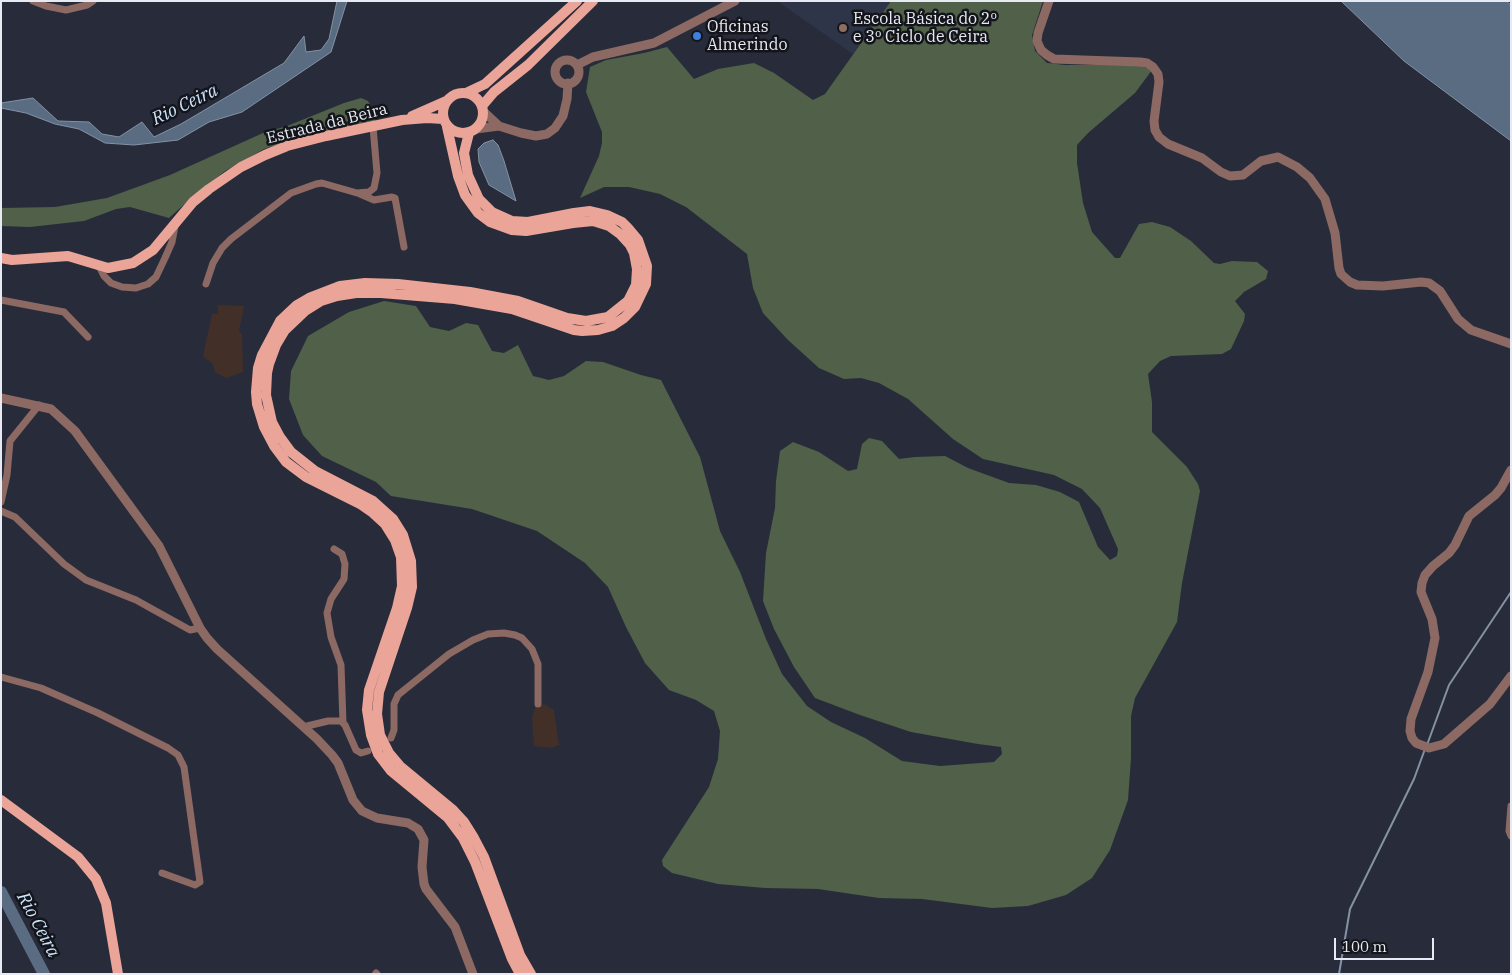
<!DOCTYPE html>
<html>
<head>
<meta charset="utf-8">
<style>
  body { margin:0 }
  #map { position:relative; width:1512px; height:975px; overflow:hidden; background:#282c3a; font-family:"IBM Plex Serif",serif }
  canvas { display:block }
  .frame { position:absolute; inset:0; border:2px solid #e7eaf3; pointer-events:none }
  .scale { position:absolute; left:1334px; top:938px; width:100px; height:22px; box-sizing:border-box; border:2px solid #e7eaf3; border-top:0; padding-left:6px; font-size:15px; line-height:18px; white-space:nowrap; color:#e7eaf3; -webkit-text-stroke:4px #13151b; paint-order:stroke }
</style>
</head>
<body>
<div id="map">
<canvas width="1512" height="975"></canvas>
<div class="frame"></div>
<div class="scale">100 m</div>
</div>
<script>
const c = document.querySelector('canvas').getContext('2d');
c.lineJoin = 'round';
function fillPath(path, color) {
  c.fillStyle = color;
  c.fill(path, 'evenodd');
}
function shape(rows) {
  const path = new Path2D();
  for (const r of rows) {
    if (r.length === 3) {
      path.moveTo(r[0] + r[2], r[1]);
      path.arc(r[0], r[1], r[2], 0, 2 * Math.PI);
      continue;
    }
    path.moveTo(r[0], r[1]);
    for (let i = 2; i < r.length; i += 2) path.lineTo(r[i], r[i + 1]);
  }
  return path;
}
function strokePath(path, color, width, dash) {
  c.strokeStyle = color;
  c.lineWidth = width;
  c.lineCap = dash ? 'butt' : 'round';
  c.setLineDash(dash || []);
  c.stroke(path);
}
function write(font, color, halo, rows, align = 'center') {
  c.font = font + ' "IBM Plex Serif",serif';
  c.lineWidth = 5;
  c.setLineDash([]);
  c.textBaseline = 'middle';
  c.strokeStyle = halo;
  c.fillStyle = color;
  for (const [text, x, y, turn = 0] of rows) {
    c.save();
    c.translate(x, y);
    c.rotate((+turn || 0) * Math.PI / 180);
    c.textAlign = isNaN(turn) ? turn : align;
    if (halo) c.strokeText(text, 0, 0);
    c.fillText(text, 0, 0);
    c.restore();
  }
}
const industrial = shape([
  [218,305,244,306,239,332,242,334,243,372,226,378,215,372,213,364,203,356,212,314,218,314],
  [536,704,546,705,554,710,559,745,551,748,534,746,532,718]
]);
const built = shape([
  [777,1,891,1,853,54]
]);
const forest = shape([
  [891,1,1043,1,1032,35,1035,51,1047,63,1065,65,1138,65,1152,70,1135,93,1088,133,1077,145,1077,163,1083,203,1092,232,1115,258,1120,258,1139,224,1152,222,1170,227,1191,241,1214,263,1220,264,1232,261,1257,262,1268,271,1266,279,1244,292,1235,301,1245,314,1244,321,1231,349,1222,354,1171,356,1160,361,1148,374,1152,402,1152,432,1187,467,1198,484,1200,491,1182,583,1177,622,1135,698,1131,716,1131,758,1128,800,1110,850,1092,878,1066,895,1028,906,992,908,922,899,879,898,818,889,765,888,718,884,672,873,663,866,662,860,709,787,718,759,720,731,714,711,696,700,669,690,645,663,626,627,608,587,585,563,537,531,472,509,391,496,376,482,322,456,303,435,289,399,291,371,308,336,349,312,384,301,416,306,430,327,449,331,466,323,478,325,492,351,504,353,518,345,533,376,549,380,564,376,586,361,603,362,641,375,661,380,700,457,720,531,740,572,766,639,782,674,807,706,831,722,865,738,902,761,940,766,994,762,1002,754,1001,747,978,744,911,732,860,715,815,698,794,667,774,629,763,601,766,553,775,508,776,481,780,451,793,442,819,452,848,471,857,469,862,444,869,438,882,441,899,459,915,457,945,456,968,468,1009,483,1036,485,1060,492,1079,502,1098,547,1110,560,1117,556,1118,549,1100,508,1082,489,1054,475,983,459,953,439,908,399,879,383,861,378,844,379,819,368,788,340,763,313,753,288,747,254,686,207,660,194,629,187,604,187,580,198,599,156,602,143,602,132,586,92,590,67,606,60,644,53,667,47,694,79,718,69,754,63,774,73,813,100,825,94],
  [361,98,368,101,372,108,375,121,313,133,264,149,225,171,189,200,169,218,130,207,116,209,84,221,30,227,1,226,1,208,55,207,107,198,170,175,263,133,287,126,344,103]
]);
const water = shape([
  [337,1,347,1,331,52,242,112,209,122,178,140,134,145,105,143,79,129,55,124,26,113,1,108,1,103,33,98,58,121,89,122,102,134,119,137,142,122,154,137,181,124,284,63,304,36,306,52,321,50,329,39,337,1],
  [1341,1,1506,1,1511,5,1511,141,1404,61,1341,1],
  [493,140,498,145,504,161,516,201,489,185,479,162,478,149,484,143,493,140]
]);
const stream = shape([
  [1427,745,1449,685,1511,592],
  [1339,974,1350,909,1414,779,1425,749]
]);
const river = shape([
  [1,892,44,974]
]);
const minor = shape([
  [33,1,46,6,66,10,87,5,93,1],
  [360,194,374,200,392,197,395,198,404,247],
  [99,266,104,276,111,283,122,287,136,288,148,284,156,277,165,258,172,242,175,226],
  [206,284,213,263,222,248,231,239,291,193,316,184,322,183,357,193,369,192,374,188,377,173,373,127],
  [1,300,64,312,88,337],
  [1,502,7,475,10,441,39,405],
  [1,511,15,517,64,564,86,580,136,600,190,630,200,628],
  [334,549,342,554,345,564,344,579,331,599,327,613,331,637,341,665,343,723],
  [1,677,41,688,98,713,168,748,178,755,184,767,200,882,195,885,162,873],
  [303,727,328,721,341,721,345,725,356,750,361,753,368,751],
  [391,738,394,730,394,704,398,695,449,654,473,640,488,634,504,633,515,635,522,638,532,649,538,664,538,704],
  [1511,806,1509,831,1511,836],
  [376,973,377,974]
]);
const tertiary = shape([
  [1049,1,1038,33,1037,41,1041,50,1047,55,1054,59,1140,62,1147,63,1153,67,1158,74,1159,82,1154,121,1155,130,1159,137,1168,144,1202,158,1221,172,1230,176,1243,175,1261,161,1278,157,1297,167,1310,178,1325,199,1335,233,1339,268,1341,274,1350,282,1357,285,1383,286,1421,282,1429,283,1440,291,1458,319,1471,330,1511,344],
  [567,72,12],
  [577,65,593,57,654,43,735,1],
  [483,111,499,126,521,133,536,136,547,134,555,128,563,116,567,99,568,83],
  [476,129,499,126],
  [1,398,51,409,75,431,159,546,200,628,207,638,217,649,317,739,332,755,338,763,353,800,362,811,377,818,408,823,418,829,424,840,422,867,424,884,426,889,455,927,473,974],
  [1511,470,1501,488,1495,495,1469,516,1455,545,1449,553,1433,566,1425,575,1422,583,1421,592,1432,619,1435,638,1428,672,1411,719,1410,731,1412,738,1416,743,1429,748,1444,744,1490,704,1511,676]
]);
const primary = shape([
  [463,113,20],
  [466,93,485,84,577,1],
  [482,106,494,92,528,65,593,1],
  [412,116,446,101],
  [447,127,458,176,465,195,478,213,490,222,512,230,526,231,573,223,593,221,609,226,620,234,630,245,634,253,637,269,636,285,628,301,608,317,586,321,567,318,518,301,470,292,398,284,365,283,340,286,309,298,297,305,280,321,262,355,258,368,256,392,257,404,264,427,274,446,286,462,306,477,360,504,373,513,385,524,395,540,401,557,402,586,397,608,369,690,367,710,371,735,378,754,391,771,448,818,463,838,475,862,512,959,520,974],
  [469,133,464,153,468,175,479,199,492,212,512,221,528,222,574,213,590,211,607,215,622,222,628,228,638,240,647,266,646,284,635,307,624,318,612,326,598,330,582,331,574,330,512,309,455,299,381,293,356,293,337,296,321,301,305,311,285,330,276,345,269,364,267,373,266,395,272,422,280,437,291,452,315,471,373,501,393,519,403,535,411,561,412,587,407,608,379,692,377,714,380,735,389,753,400,766,452,809,464,822,474,838,484,857,520,955,531,974],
  [1,258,12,260,68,256,108,268,133,263,153,250,193,202,209,189,241,167,265,155,287,146,326,136,402,120,427,118,443,119],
  [1,800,78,857,96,879,106,903,118,974]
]);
const markers = [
  [843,28,5,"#8d6e63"],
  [697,36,5,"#3f7fe0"]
];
const poiNames = [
  ["Escola Básica do 2º",853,19],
  ["e 3º Ciclo de Ceira",853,37],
  ["Oficinas",707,27],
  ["Almerindo",707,45]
];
const streetNames = [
  ["Estrada da Beira",327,124,-14]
];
const waterNames = [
  ["Rio Ceira",185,105,-26],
  ["Rio Ceira",38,925,62]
];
fillPath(industrial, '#422f28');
fillPath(built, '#2f3549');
fillPath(forest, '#506049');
fillPath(water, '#596c82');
strokePath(water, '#8492a4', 1);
strokePath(stream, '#8492a4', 2);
strokePath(river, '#596c82', 12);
strokePath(minor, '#8c6963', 7);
strokePath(tertiary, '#8c6963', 9);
strokePath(primary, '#eba498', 10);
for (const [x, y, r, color] of markers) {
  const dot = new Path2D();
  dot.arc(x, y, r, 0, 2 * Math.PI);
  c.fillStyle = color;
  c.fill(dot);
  strokePath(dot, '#13151b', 2);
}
write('16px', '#e7eaf3', '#13151b', poiNames, 'left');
write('16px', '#e7eaf3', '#13151b', streetNames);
write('italic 18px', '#cde3fd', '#13151b', waterNames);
</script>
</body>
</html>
